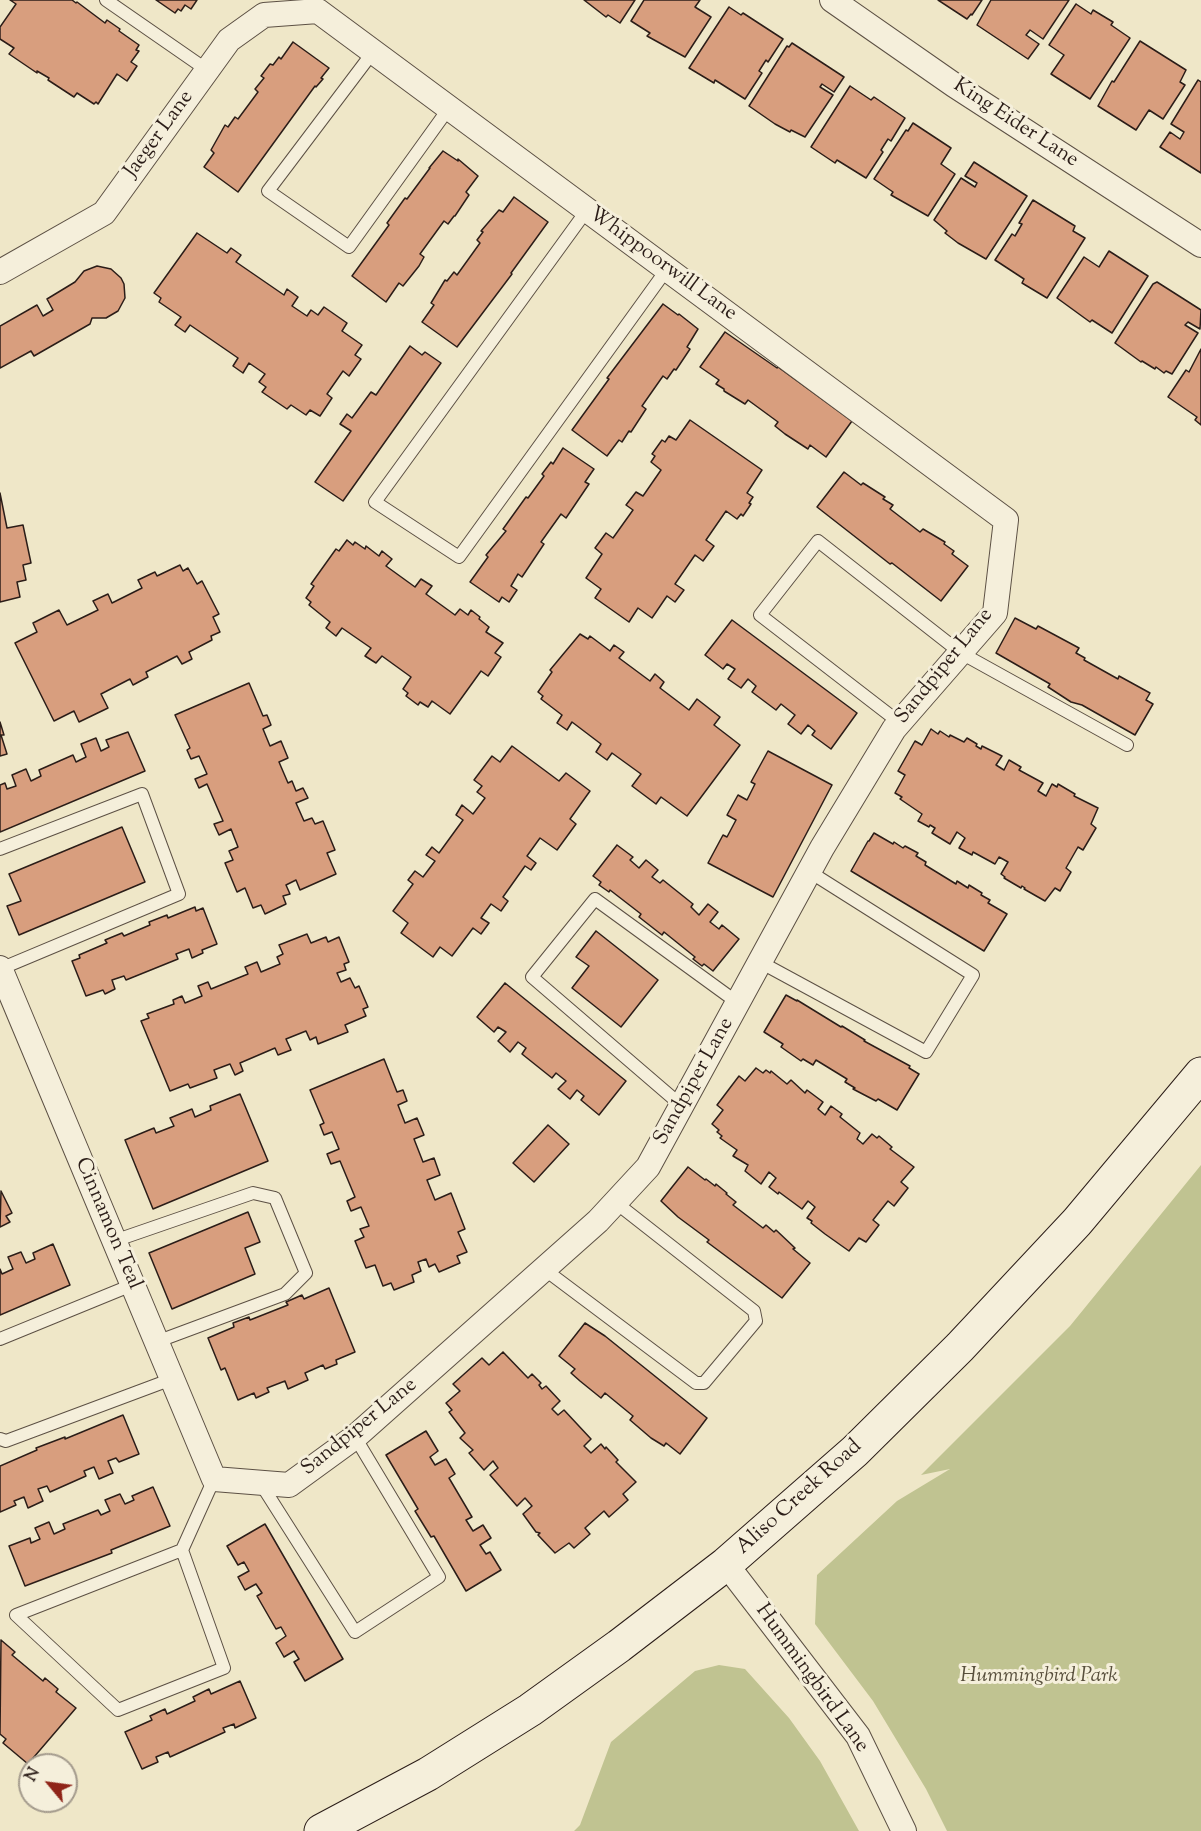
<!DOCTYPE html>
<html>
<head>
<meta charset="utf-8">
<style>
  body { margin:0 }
  #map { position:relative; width:1201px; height:1831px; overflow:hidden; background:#efe7c8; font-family:"Sorts Mill Goudy",serif }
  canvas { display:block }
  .north { position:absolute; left:18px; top:1753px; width:60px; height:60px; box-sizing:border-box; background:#f5efdb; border:2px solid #a49b8d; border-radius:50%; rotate:299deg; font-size:16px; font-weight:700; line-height:24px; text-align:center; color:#2b1d18 }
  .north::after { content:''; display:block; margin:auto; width:21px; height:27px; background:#8f2418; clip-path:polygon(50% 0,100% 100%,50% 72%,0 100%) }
</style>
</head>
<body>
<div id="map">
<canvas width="1201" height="1831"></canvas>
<div class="north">N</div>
</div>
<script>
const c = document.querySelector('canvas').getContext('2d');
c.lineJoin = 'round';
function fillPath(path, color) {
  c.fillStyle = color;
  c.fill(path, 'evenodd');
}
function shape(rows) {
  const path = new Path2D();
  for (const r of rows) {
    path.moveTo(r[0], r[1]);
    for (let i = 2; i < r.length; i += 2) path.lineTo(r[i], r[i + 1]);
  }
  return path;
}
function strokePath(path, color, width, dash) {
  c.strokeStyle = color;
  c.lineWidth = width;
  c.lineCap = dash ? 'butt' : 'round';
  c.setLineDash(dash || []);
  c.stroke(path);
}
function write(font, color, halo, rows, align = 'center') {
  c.font = font + ' "Sorts Mill Goudy",serif';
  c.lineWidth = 6;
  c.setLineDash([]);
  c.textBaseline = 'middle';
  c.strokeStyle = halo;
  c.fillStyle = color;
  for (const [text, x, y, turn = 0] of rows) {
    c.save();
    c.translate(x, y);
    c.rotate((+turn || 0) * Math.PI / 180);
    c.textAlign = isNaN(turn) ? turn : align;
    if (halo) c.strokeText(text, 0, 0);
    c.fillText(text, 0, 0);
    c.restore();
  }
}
const green = shape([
  [1201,1165,1201,1831,947,1831,926,1789,873,1701,815,1624,817,1575,897,1501,950,1469,921,1475,1070,1326],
  [719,1665,745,1669,789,1718,820,1761,859,1831,574,1831,580,1825,611,1742,695,1671]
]);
const building = shape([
  [10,0,72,0,76,3,77,2,105,23,107,20,120,29,119,31,139,45,136,50,139,51,131,62,137,66,127,81,117,74,98,104,96,102,94,104,77,93,74,97,48,80,49,78,37,71,37,73,9,54,14,48,0,39,0,27,16,4,10,0],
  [156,0,197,0,191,9,185,5,181,11,178,9,175,13,156,0],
  [584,0,635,0,620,23,608,15,606,17,584,0],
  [644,0,700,0,695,7,711,17,685,57,647,36,650,33,631,21,644,0],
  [938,0,982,0,972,15,971,14,967,19,938,0],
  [991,0,1069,0,1043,39,1030,30,1026,35,1039,44,1028,59,977,25,991,0],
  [1076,4,1091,14,1093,10,1113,22,1111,25,1130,38,1090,99,1051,74,1064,55,1049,45,1076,4],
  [729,7,741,15,743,13,783,39,768,62,766,60,759,71,762,73,745,99,715,80,714,83,689,68,729,7],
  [1140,41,1186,70,1180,82,1185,85,1163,119,1149,110,1136,130,1098,106,1112,81,1114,82,1140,41],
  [293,42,329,68,321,78,323,79,316,87,315,86,238,192,204,167,214,153,211,150,225,125,228,127,235,117,238,119,258,92,255,89,264,78,261,76,270,64,273,65,279,57,281,59,293,42],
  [792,43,844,77,834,92,822,84,820,87,833,95,805,137,791,130,790,132,775,124,749,106,787,46,789,47,792,43],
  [1198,80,1201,82,1201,173,1160,147,1170,132,1180,139,1184,132,1171,124,1198,80],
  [850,86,871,100,874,97,905,118,891,141,888,139,881,150,883,152,866,178,837,160,835,163,811,147,850,86],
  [913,123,951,148,941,164,955,174,928,216,891,195,893,192,874,179,906,130,908,131,913,123],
  [443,151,458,161,458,159,478,176,466,192,469,195,455,216,454,216,448,224,444,221,420,254,424,257,419,266,403,286,399,283,386,302,352,276,389,225,387,223,405,198,407,199,430,168,429,168,443,151],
  [974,162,1027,196,986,259,958,243,945,233,947,231,934,220,961,178,975,187,977,183,965,176,974,162],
  [514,197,548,222,511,273,512,274,457,347,422,322,434,305,431,303,445,280,447,281,454,272,457,275,480,243,477,240,483,232,481,231,499,210,503,212,514,197],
  [1033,200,1075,226,1073,231,1085,238,1047,298,1022,283,1024,279,995,260,1012,234,1015,236,1022,224,1019,223,1033,200],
  [197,233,227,253,231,248,241,255,236,262,284,295,287,289,298,297,292,306,307,316,311,310,318,315,324,307,347,323,342,331,362,345,355,355,361,359,349,376,343,371,327,394,332,398,320,416,310,410,306,415,291,405,287,409,262,392,266,387,259,382,265,374,249,363,243,373,233,366,238,358,190,325,185,332,175,325,181,317,159,302,161,298,154,293,197,233],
  [1109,251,1148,276,1112,333,1092,320,1090,322,1057,298,1084,257,1099,267,1109,251],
  [97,266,111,269,121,278,124,284,125,298,118,311,106,318,92,318,90,324,34,356,31,351,0,368,0,326,37,305,43,316,53,310,47,299,75,282,84,271,97,266],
  [1157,282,1201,310,1200,329,1188,322,1185,325,1198,333,1172,374,1166,371,1164,373,1156,367,1155,369,1142,361,1141,362,1115,343,1153,284,1157,282],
  [663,304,678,315,679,314,698,329,687,347,690,349,676,370,674,369,667,379,663,376,642,406,646,409,631,432,629,431,622,442,619,440,607,456,572,430,609,379,607,378,663,304],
  [725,332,777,368,778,367,852,421,826,457,810,445,808,449,785,434,775,426,778,422,748,400,745,404,724,391,724,389,716,384,719,380,700,367,725,332],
  [410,346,422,355,425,352,441,363,343,501,315,482,351,431,340,424,347,414,352,418,371,392,376,395,410,346],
  [1201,349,1201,425,1195,420,1197,417,1168,397,1186,370,1189,372,1201,349],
  [690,420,762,470,747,493,753,497,749,503,751,504,743,516,741,514,737,519,726,511,706,540,714,546,703,561,695,555,675,584,684,590,675,602,667,596,652,618,638,608,629,622,595,598,601,589,586,578,602,554,595,548,606,533,613,538,633,510,626,505,636,492,643,496,661,470,651,462,655,456,652,454,662,440,665,442,669,436,676,440,690,420],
  [563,448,594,469,585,482,589,484,566,518,561,514,541,542,544,544,522,577,518,574,511,586,517,590,509,602,502,597,499,602,470,582,488,557,486,555,506,531,503,529,526,497,528,498,544,476,542,474,551,462,553,464,563,448],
  [844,472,861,485,863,483,885,497,883,499,893,505,890,509,920,532,923,529,945,542,944,544,954,551,952,554,968,566,941,601,892,563,890,564,817,507,844,472],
  [0,493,7,528,23,525,31,563,23,565,26,580,17,582,20,597,0,602,0,493],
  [347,540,353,545,355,542,365,549,366,546,379,556,382,551,392,559,386,566,415,587,421,579,432,586,426,594,455,615,460,609,468,615,471,610,480,617,479,619,489,627,486,632,503,643,495,653,501,657,488,676,481,671,450,714,432,701,428,707,420,702,418,705,406,696,408,693,403,689,411,677,382,656,376,663,365,656,371,648,342,628,336,636,326,628,330,622,309,605,311,602,306,598,314,586,311,584,336,549,339,551,347,540],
  [180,565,183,571,188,568,197,584,202,581,219,614,213,617,220,632,211,636,212,640,189,652,192,659,182,664,177,656,146,672,148,677,133,685,130,679,101,694,108,708,79,722,74,711,54,721,15,643,37,632,33,623,59,610,67,625,98,610,93,601,108,594,112,603,142,588,138,580,155,572,157,576,180,565],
  [1015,618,1036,629,1038,626,1079,648,1076,653,1085,658,1084,660,1118,679,1119,676,1150,693,1146,700,1153,704,1135,735,1082,705,1071,702,1048,687,1050,684,996,653,1015,618],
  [732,620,857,713,831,749,812,735,815,731,808,725,801,734,788,724,795,715,781,704,776,710,752,692,756,686,748,679,741,688,728,679,735,669,727,664,723,669,705,655,732,620],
  [580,634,588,639,590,636,610,651,614,645,624,652,619,658,650,681,655,674,664,682,660,688,689,710,697,699,720,717,714,725,740,745,687,816,661,797,656,804,632,786,641,774,612,753,607,760,596,752,601,744,572,722,567,730,557,723,562,715,541,699,543,696,538,692,552,672,550,670,580,634],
  [249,683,263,716,267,715,271,725,263,729,270,746,281,741,288,758,279,762,288,783,292,781,296,791,303,788,308,798,296,803,304,821,312,818,315,824,323,821,335,850,327,853,336,874,300,890,296,880,286,885,290,894,283,896,286,904,265,914,261,905,253,908,245,888,237,892,225,863,233,860,229,851,238,847,231,829,219,835,214,824,223,821,207,784,199,788,195,779,207,774,199,756,191,759,187,750,190,748,175,715,249,683],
  [0,722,4,735,1,735,7,754,0,756,0,722],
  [931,729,938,734,940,731,949,737,950,735,964,742,967,738,977,744,976,746,981,749,982,746,1002,756,996,765,1004,770,1009,760,1021,767,1019,770,1043,783,1038,791,1046,796,1052,784,1057,787,1058,784,1075,794,1074,796,1098,808,1091,824,1096,828,1083,850,1078,847,1066,868,1071,872,1060,891,1055,888,1045,901,1024,889,1025,888,1022,886,1021,888,1004,878,1005,877,1001,874,1008,862,999,857,995,864,973,852,972,855,959,848,965,838,957,832,950,844,932,833,935,828,930,825,929,827,918,821,922,814,900,799,902,797,895,793,905,775,898,771,915,741,922,745,931,729],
  [128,732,145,771,0,832,0,785,5,783,7,789,16,786,12,775,26,769,31,781,41,776,39,770,73,755,76,762,86,757,81,744,96,738,101,751,109,747,106,740,128,732],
  [512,746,559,781,566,773,590,791,570,819,576,824,557,850,540,838,527,856,536,863,531,870,525,866,503,897,508,901,501,911,491,904,481,918,489,923,481,934,473,928,452,956,440,947,433,957,401,933,408,923,393,911,413,884,408,880,415,871,423,877,435,861,426,855,432,847,439,853,463,820,456,815,462,805,473,814,485,798,477,792,482,786,474,780,492,756,500,762,512,746],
  [768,751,832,785,773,897,708,863,723,835,727,837,736,820,727,815,738,795,747,800,755,784,751,782,768,751],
  [122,827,145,882,19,935,7,906,21,901,9,874,122,827],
  [874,833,893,844,894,842,903,848,905,846,918,853,916,856,926,862,925,865,956,884,957,881,968,888,969,885,982,893,981,895,990,900,988,903,1007,914,984,951,851,871,868,841,869,841,874,833],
  [617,845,633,857,630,860,639,868,646,860,658,870,652,877,660,883,663,880,693,904,691,907,699,915,708,904,718,912,710,922,719,929,722,925,739,939,713,971,704,964,702,966,693,959,695,957,664,932,662,935,639,917,641,914,610,890,609,892,599,885,601,882,593,876,617,845],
  [195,907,196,911,203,908,217,944,202,950,203,953,192,958,189,949,176,954,178,959,126,980,124,976,112,980,115,989,105,994,103,990,86,996,72,961,80,958,79,955,107,943,105,940,122,933,124,936,150,925,149,922,167,915,168,918,195,907],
  [596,931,658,980,621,1027,572,988,589,966,576,957,596,931],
  [307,934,311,943,326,937,328,942,339,937,349,962,344,964,346,970,337,973,341,982,350,978,355,988,359,986,368,1007,363,1009,366,1016,345,1025,348,1032,318,1044,316,1037,310,1040,306,1031,286,1039,291,1050,278,1055,275,1048,240,1063,243,1071,235,1075,230,1064,214,1070,217,1078,190,1088,188,1084,170,1091,141,1021,149,1018,147,1014,174,1004,173,1000,182,996,185,1003,202,996,198,986,208,982,211,989,248,974,245,967,257,962,261,972,280,964,277,957,283,954,279,945,307,934],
  [505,983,626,1081,599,1115,581,1100,584,1096,577,1090,570,1099,558,1089,566,1081,556,1073,552,1078,522,1054,526,1048,518,1042,510,1052,498,1041,506,1032,498,1027,494,1032,477,1017,505,983],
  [786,995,797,1001,797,1000,841,1027,842,1026,865,1040,864,1041,910,1066,909,1068,919,1074,897,1110,878,1099,876,1101,853,1089,855,1088,845,1082,847,1079,816,1060,813,1065,803,1059,801,1061,781,1047,783,1044,764,1032,786,995],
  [384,1059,397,1092,403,1090,407,1101,398,1105,405,1123,417,1118,424,1135,414,1139,423,1162,434,1158,440,1175,427,1180,435,1200,451,1193,465,1229,458,1232,467,1252,457,1256,460,1263,439,1272,435,1264,429,1267,426,1259,418,1262,421,1271,412,1275,414,1282,394,1290,391,1283,383,1286,375,1265,366,1268,355,1241,364,1237,360,1229,369,1226,361,1207,351,1211,347,1201,355,1197,340,1161,331,1164,327,1154,339,1149,332,1132,324,1135,320,1125,324,1123,310,1090,384,1059],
  [756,1068,763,1073,766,1070,770,1073,771,1071,787,1084,791,1080,805,1093,807,1090,823,1102,818,1109,825,1115,831,1106,842,1114,840,1117,860,1133,857,1139,863,1144,872,1134,877,1138,879,1136,892,1147,890,1149,914,1167,901,1182,908,1188,894,1206,888,1201,873,1220,879,1225,866,1242,859,1238,849,1251,825,1234,811,1223,812,1221,807,1218,815,1207,808,1201,802,1209,779,1192,778,1194,769,1187,776,1178,769,1172,761,1184,745,1171,748,1165,733,1156,737,1150,720,1138,722,1136,717,1132,719,1130,712,1124,723,1110,717,1105,739,1076,745,1081,756,1068],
  [240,1094,268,1161,153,1209,125,1140,154,1128,156,1133,174,1126,170,1118,192,1109,195,1117,211,1110,210,1106,240,1094],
  [548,1125,569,1144,534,1182,513,1163,548,1125],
  [688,1167,705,1180,706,1179,715,1186,716,1184,727,1193,726,1194,736,1202,733,1205,763,1228,766,1225,774,1232,776,1230,795,1248,793,1249,810,1263,782,1298,707,1242,709,1240,678,1217,661,1201,688,1167],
  [1,1191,12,1213,6,1216,10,1222,0,1227,1,1191],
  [248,1212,260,1242,245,1248,255,1274,172,1309,149,1253,248,1212],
  [53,1244,70,1285,0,1315,0,1269,2,1274,13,1269,8,1257,21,1252,26,1263,35,1259,33,1253,53,1244],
  [329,1288,355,1352,336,1360,337,1364,325,1369,323,1365,305,1373,308,1380,288,1389,285,1381,267,1388,269,1392,256,1398,254,1393,238,1400,225,1368,221,1370,208,1338,234,1327,233,1323,249,1317,250,1320,288,1305,286,1302,302,1295,304,1299,329,1288],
  [585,1323,605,1336,707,1418,680,1454,666,1443,664,1446,651,1438,630,1420,633,1416,605,1393,601,1398,580,1381,571,1373,575,1369,559,1356,585,1323],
  [503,1352,528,1378,532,1374,541,1383,539,1385,542,1389,546,1386,560,1401,552,1409,558,1415,564,1410,591,1439,584,1446,591,1453,601,1444,605,1449,606,1447,618,1460,616,1462,636,1482,623,1494,628,1500,609,1517,604,1511,585,1528,590,1534,574,1548,569,1543,555,1553,538,1535,540,1533,536,1532,523,1514,532,1506,525,1498,517,1506,490,1475,498,1468,493,1461,484,1470,469,1453,473,1450,460,1438,465,1433,449,1412,452,1410,446,1403,460,1391,453,1384,482,1358,489,1365,503,1352],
  [123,1415,139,1454,119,1462,116,1458,108,1461,113,1473,99,1479,94,1467,84,1471,86,1476,50,1492,47,1486,38,1489,43,1501,28,1508,24,1497,14,1501,16,1505,0,1512,0,1466,37,1450,36,1448,65,1437,65,1439,123,1415],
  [426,1431,438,1451,430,1457,435,1465,446,1459,455,1474,449,1478,472,1517,466,1520,473,1531,483,1525,491,1538,480,1545,486,1554,490,1552,501,1570,466,1591,434,1536,431,1537,415,1511,418,1509,386,1455,426,1431],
  [153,1487,170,1526,111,1550,112,1553,25,1586,9,1546,30,1538,31,1543,40,1539,35,1528,49,1522,54,1534,65,1529,63,1524,98,1510,101,1515,110,1511,105,1500,120,1494,125,1504,134,1500,132,1496,153,1487],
  [265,1524,343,1659,305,1681,294,1662,299,1659,294,1651,284,1657,276,1643,286,1636,281,1627,276,1629,257,1596,262,1593,256,1584,245,1590,238,1577,249,1571,244,1562,238,1565,227,1546,265,1524],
  [1,1640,15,1652,12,1655,43,1681,45,1678,58,1689,56,1692,76,1708,28,1764,3,1743,6,1739,0,1734,1,1640],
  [240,1681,256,1718,235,1728,234,1724,223,1728,225,1732,170,1757,168,1752,156,1757,158,1762,142,1769,125,1732,152,1720,150,1716,165,1709,167,1714,195,1701,193,1697,209,1689,211,1694,240,1681]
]);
const service = shape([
  [106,0,207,70],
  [373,52,268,191,349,247,449,108],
  [587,210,375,502,459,557,667,269],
  [900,723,760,615,818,541,961,653,1127,745],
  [0,849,142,794,179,894,0,969],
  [760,962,926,1052,973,975,810,872],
  [682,1106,532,977,595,899,738,1003],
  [114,1241,253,1193,275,1198,306,1273,285,1294,156,1342],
  [544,1269,696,1383,704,1383,756,1321,754,1311,615,1202],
  [0,1339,132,1285],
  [0,1439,6,1441,172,1379],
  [261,1484,355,1632,439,1577,355,1437],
  [182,1550,16,1615,118,1710,224,1668,182,1550,214,1479]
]);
const minor = shape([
  [832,0,954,85,1201,245],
  [0,272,104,213,229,40,264,15,318,11,1006,520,995,613,894,729,822,848,648,1167,598,1221,355,1437,289,1485,214,1479,0,968],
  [726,1564,858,1736,904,1831]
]);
const secondary = shape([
  [321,1831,428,1774,530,1710,619,1646,726,1564,855,1451,960,1347,1077,1222,1201,1074]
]);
const streetNames = [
  ["King Eider Lane",1015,124,33],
  ["Jaeger Lane",160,135,-54],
  ["Whippoorwill Lane",662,265,36],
  ["Sandpiper Lane",945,667,-51],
  ["Sandpiper Lane",695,1082,-61],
  ["Cinnamon Teal",107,1224,67],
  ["Sandpiper Lane",360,1428,-39],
  ["Aliso Creek Road",800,1498,-42],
  ["Hummingbird Lane",811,1679,54]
];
const parkNames = [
  ["Hummingbird Park",1039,1677]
];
fillPath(green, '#c0c391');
fillPath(building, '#d89e7e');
strokePath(building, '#2b1d18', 1.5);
strokePath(service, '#5c5044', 14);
strokePath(minor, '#5c5044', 26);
strokePath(secondary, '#2b1d18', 35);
strokePath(service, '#f5efdb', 12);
strokePath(minor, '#f5efdb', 24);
strokePath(secondary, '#f5efdb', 33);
write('21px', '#2b1d18', '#f5efdb', streetNames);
write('italic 21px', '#584f3c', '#f5efdb', parkNames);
</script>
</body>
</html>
